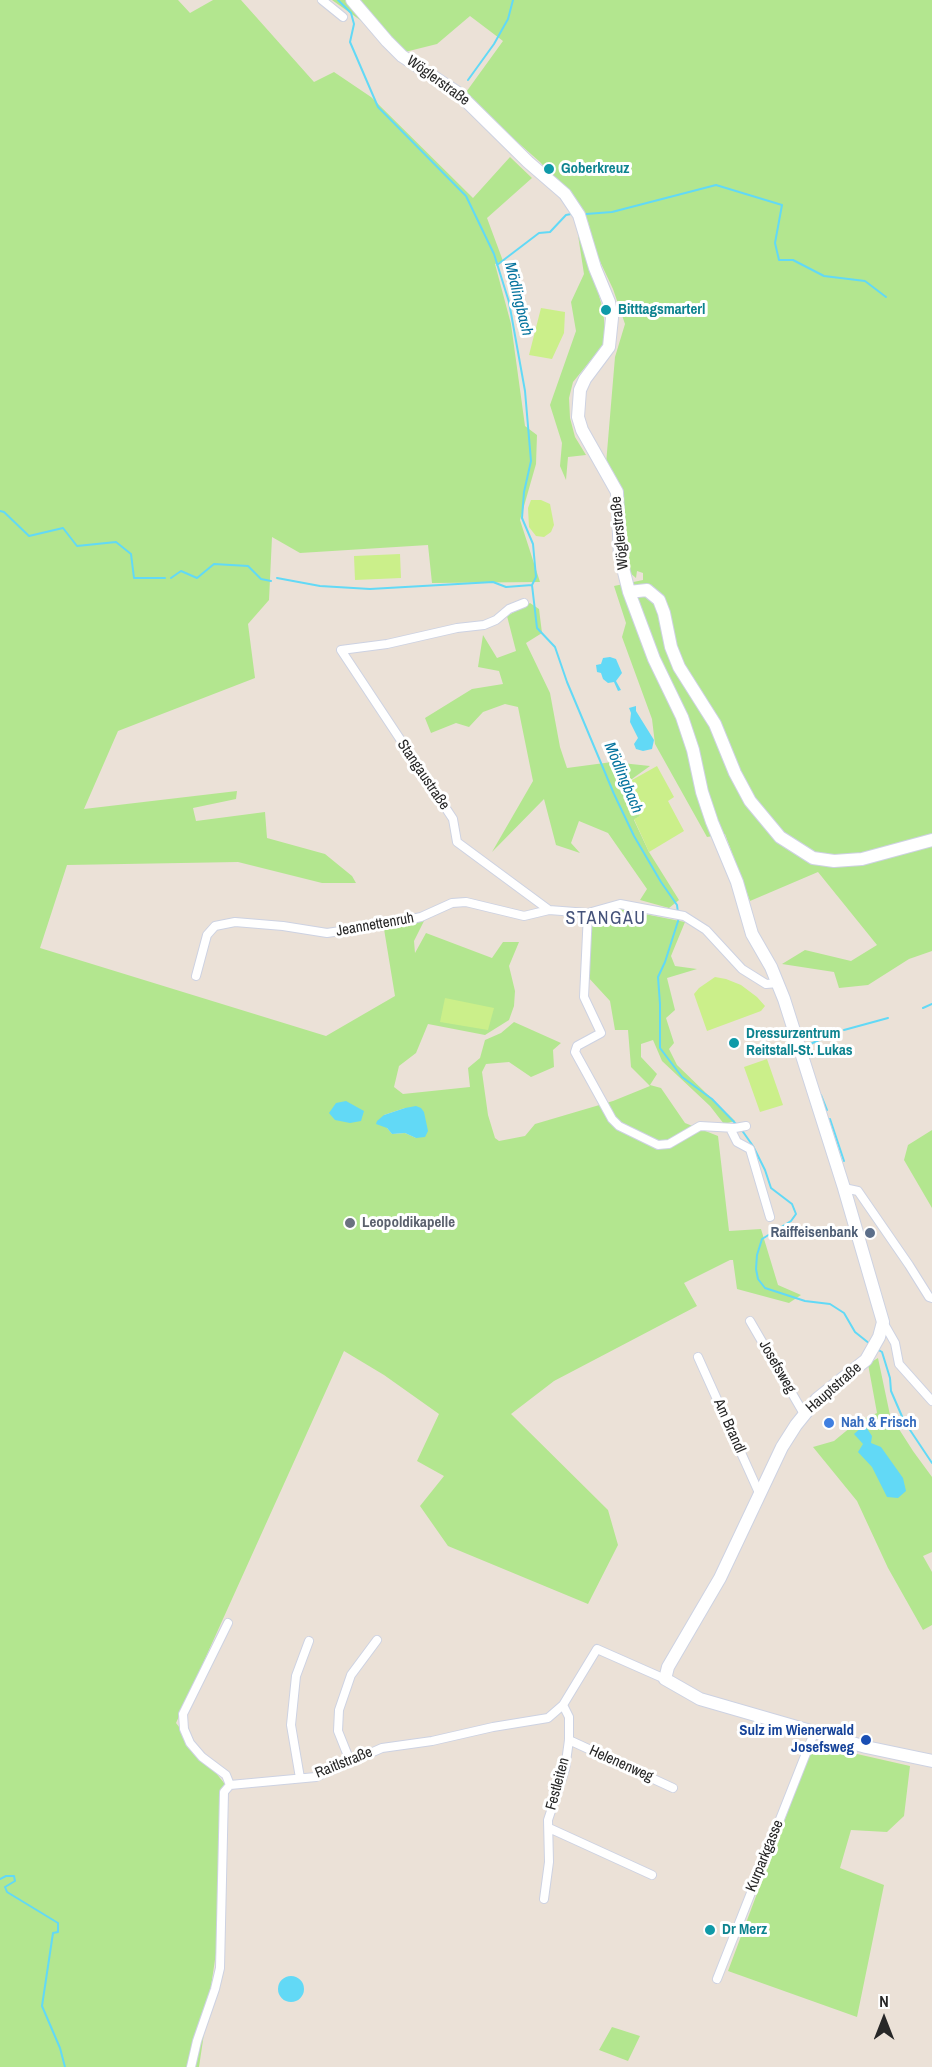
<!DOCTYPE html>
<html>
<head>
<meta charset="utf-8">
<style>
  body { margin:0 }
  #map { position:relative; width:932px; height:2067px; overflow:hidden; background:#ebe1d7; font-family:"Archivo Narrow",sans-serif }
  canvas { display:block }
  .north { position:absolute; left:854px; top:1989px; width:60px; height:60px; -webkit-text-stroke:4px #fff; paint-order:stroke; rotate:0deg; font-size:16px; font-weight:700; line-height:24px; text-align:center; color:#272727 }
  .north::after { content:''; display:block; margin:auto; width:21px; height:27px; background:#272727; clip-path:polygon(50% 0,100% 100%,50% 72%,0 100%) }
</style>
</head>
<body>
<div id="map">
<canvas width="932" height="2067"></canvas>
<div class="north">N</div>
</div>
<script>
const c = document.querySelector('canvas').getContext('2d');
c.lineJoin = 'round';
function fillPath(path, color) {
  c.fillStyle = color;
  c.fill(path, 'evenodd');
}
function shape(rows) {
  const path = new Path2D();
  for (const r of rows) {
    if (r.length === 3) {
      path.moveTo(r[0] + r[2], r[1]);
      path.arc(r[0], r[1], r[2], 0, 2 * Math.PI);
      continue;
    }
    path.moveTo(r[0], r[1]);
    for (let i = 2; i < r.length; i += 2) path.lineTo(r[i], r[i + 1]);
  }
  return path;
}
function strokePath(path, color, width, dash) {
  c.strokeStyle = color;
  c.lineWidth = width;
  c.lineCap = dash ? 'butt' : 'round';
  c.setLineDash(dash || []);
  c.stroke(path);
}
function write(font, color, halo, rows, align = 'center') {
  c.font = font + ' "Archivo Narrow",sans-serif';
  c.lineWidth = 6;
  c.setLineDash([]);
  c.textBaseline = 'middle';
  c.strokeStyle = halo;
  c.fillStyle = color;
  for (const [text, x, y, turn = 0] of rows) {
    c.save();
    c.translate(x, y);
    c.rotate((+turn || 0) * Math.PI / 180);
    c.textAlign = isNaN(turn) ? turn : align;
    if (halo) c.strokeText(text, 0, 0);
    c.fillText(text, 0, 0);
    c.restore();
  }
}
const green = shape([
  [0,0,178,0,190,13,213,0,241,0,314,82,334,72,371,97,473,198,510,157,532,178,487,218,503,261,495,264,511,324,525,426,537,435,536,464,520,520,540,582,432,583,428,545,300,553,272,537,269,600,248,624,255,678,118,731,84,809,237,791,236,799,193,808,196,821,265,812,267,838,325,854,352,876,356,883,322,883,238,862,67,865,40,948,326,1036,395,996,384,929,424,921,414,941,415,953,426,933,492,958,503,942,519,942,509,966,515,991,514,1006,509,1020,485,1035,428,1024,416,1053,399,1066,394,1087,403,1094,470,1087,468,1068,480,1058,485,1040,501,1033,514,1022,561,1043,553,1050,554,1067,531,1077,509,1062,486,1064,482,1072,488,1115,495,1138,499,1141,525,1136,535,1124,613,1101,650,1086,631,1067,628,1030,615,1030,610,1001,587,976,591,915,619,909,685,922,671,956,675,966,697,969,667,978,675,1010,666,1018,674,1043,669,1049,677,1065,735,1121,724,1124,710,1106,662,1061,653,1040,641,1044,641,1057,657,1074,650,1085,661,1088,685,1123,718,1136,729,1231,761,1229,778,1285,801,1295,789,1303,737,1289,733,1260,730,1260,684,1283,697,1306,554,1381,511,1414,608,1510,618,1545,588,1604,448,1546,420,1506,444,1476,417,1461,439,1414,384,1375,344,1351,176,1723,224,1783,216,1953,199,2067,0,2067],
  [405,1108,416,1138,405,1133,392,1134,387,1128,384,1115],
  [332,0,932,0,932,951,909,959,868,985,839,988,834,972,782,964,805,950,851,961,877,945,818,872,750,901,725,834,707,837,655,744,652,719,622,637,626,623,614,586,643,580,643,573,637,571,636,578,629,572,624,505,614,473,606,464,615,357,625,324,613,289,597,255,588,222,574,199,540,162,464,95,503,41,470,16,437,44,405,52],
  [578,235,597,288,603,310,605,329,604,344,573,382,569,398,570,418,575,437,586,455,568,457,566,480,560,466,562,443,550,405,576,331,571,302,584,274],
  [530,603,539,609,542,633,526,643,550,693,560,747,567,768,612,762,650,766,625,784,640,816,634,820,649,852,679,900,669,908,640,900,647,889,608,833,579,821,571,843,580,853,556,845,544,799,492,852,533,781,518,707,505,704,483,712,469,727,456,723,431,733,425,718,472,689,503,684,499,671,478,667,483,635,497,658,516,651,507,616],
  [932,1130,932,1208,904,1160,908,1145],
  [878,1358,890,1415,913,1451,932,1477,932,1552,923,1556,932,1572,932,1625,923,1630,888,1568,857,1501,813,1447,834,1441,857,1422,877,1413,868,1364],
  [813,1744,910,1766,904,1816,887,1832,851,1830,840,1868,884,1885,857,2017,728,1971],
  [612,2027,640,2036,628,2061,599,2050]
]);
const pitch = shape([
  [541,308,565,312,564,333,552,359,529,355],
  [531,500,541,500,550,504,554,525,551,532,544,537,536,536,529,527,528,508],
  [400,554,401,578,355,580,354,556],
  [657,766,674,797,668,801,684,831,649,852,634,819,640,816,625,784],
  [715,977,726,979,741,985,757,997,765,1006,761,1011,707,1031,694,994,699,988],
  [445,998,494,1008,488,1030,440,1022],
  [767,1059,783,1105,760,1112,744,1067]
]);
const water = shape([
  [610,657,616,659,622,673,616,681,621,690,618,691,614,682,608,683,603,679,601,673,597,672,596,665,601,664,603,658],
  [636,706,636,711,654,740,652,749,643,751,636,749,634,744,638,738,630,722,631,713,629,708],
  [346,1101,364,1111,361,1121,350,1123,335,1120,329,1113,336,1103],
  [416,1106,421,1108,424,1112,428,1131,425,1137,416,1138,405,1133,392,1134,387,1128,376,1124,377,1121,384,1115,405,1108],
  [863,1426,866,1427,872,1436,871,1443,881,1447,903,1478,906,1491,898,1498,887,1497,872,1467,858,1452,863,1444,854,1434],
  [291,1989,13]
]);
const stream = shape([
  [338,0,351,13,354,24,350,42,378,107,466,196,494,254,509,302,525,391,531,461,524,492,522,518,533,544,536,577,532,585,537,628,555,647,567,682,614,794,634,836,661,882,677,905,678,913],
  [468,80,494,44,508,19,513,0],
  [586,214,612,212,716,185,782,205,775,243,779,260,793,260,824,276,865,281,886,297],
  [497,265,539,233,550,232,566,215,571,214],
  [0,511,4,512,29,536,63,528,77,546,116,542,131,554,134,578,165,578],
  [171,578,181,571,197,578,214,564,248,566,261,579,271,581],
  [277,578,320,586,370,589,493,582,506,587,532,585],
  [679,918,665,962,658,977,660,1004,660,1048,682,1077,712,1099,737,1125],
  [923,1008,932,1004],
  [844,1030,888,1018],
  [808,1045,833,1034],
  [821,1095,827,1110],
  [830,1119,844,1161],
  [741,1129,753,1146,765,1170,771,1188,792,1204,796,1214,791,1221,762,1239,757,1255,756,1269,758,1279,765,1288,805,1301,830,1304,844,1313,855,1332,870,1344],
  [877,1349,882,1352,890,1378,891,1391,904,1421,932,1463],
  [0,1879,6,1876,14,1876,15,1881,5,1887,7,1892,58,1923,58,1932,53,1933,42,2006,60,2048,65,2067]
]);
const street = shape([
  [322,0,343,17],
  [524,603,509,609,496,620,484,625,457,628,387,644,341,650,453,819,457,842,549,910,588,913,620,904,684,916,706,930,742,969,766,984,778,983],
  [588,913,584,997,601,1033,577,1046,575,1052,612,1119,619,1126,658,1145,669,1144,700,1126,735,1128,746,1126],
  [196,976,207,935,215,926,235,922,283,926,327,933,394,923,421,917,452,903,466,902,524,916,549,910],
  [730,1128,737,1142,750,1149,770,1217],
  [844,1188,858,1191,909,1265,929,1297,932,1298],
  [750,1321,804,1414],
  [883,1322,895,1343,899,1364,932,1401],
  [698,1357,760,1495],
  [228,1623,183,1714,184,1729,190,1743,202,1757,226,1775,230,1785],
  [569,1740,673,1788],
  [350,1761,338,1731,339,1710,351,1675,377,1640],
  [300,1778,291,1725,296,1676,309,1641],
  [549,1828,652,1875],
  [544,1899,549,1862,548,1820,565,1769,569,1740,569,1717,563,1705],
  [717,1979,814,1733],
  [191,2067,197,2041,215,1989,220,1968,224,1792,230,1785,316,1777,382,1748,432,1741,493,1727,548,1718,563,1705,597,1649,665,1679]
]);
const secondary = shape([
  [352,0,387,41,402,56,458,93,528,162,565,194,579,215,595,268,609,302,612,318,609,347,585,379,580,390,578,417,582,430,617,492,620,556,629,592,654,659,682,717,693,750,702,792,712,822,737,882,752,934,771,967,784,999,844,1188,883,1322,879,1337,866,1360,817,1399,796,1425,782,1447,720,1578,668,1667,665,1679,700,1699,866,1747,932,1761],
  [629,592,647,590,659,600,664,613,671,647,679,667,715,724,735,773,750,801,780,837,813,858,834,861,862,859,932,840]
]);
const markers = [
  [549,169,6,"#0f9aa8"],
  [606,310,6,"#0f9aa8"],
  [734,1043,6,"#0f9aa8"],
  [350,1223,6,"#6b7280"],
  [870,1233,6,"#5c6f8a"],
  [829,1423,6,"#3f7fe0"],
  [866,1740,6,"#1a4fb4"],
  [710,1930,6,"#0f9aa8"]
];
const streetNames = [
  ["Wöglerstraße",438,81,36],
  ["Wöglerstraße",620,533,-96],
  ["Stangaustraße",423,775,56],
  ["Jeannettenruh",375,925,-10],
  ["Josefsweg",777,1367,60],
  ["Hauptstraße",834,1388,-41],
  ["Am Brandl",729,1426,66],
  ["Raitlstraße",344,1763,-22],
  ["Helenenweg",621,1764,24],
  ["Festleiten",558,1784,-75],
  ["Kurparkgasse",765,1856,-68]
];
const cultureNames = [
  ["Goberkreuz",561,169],
  ["Bitttagsmarterl",618,310],
  ["Dressurzentrum",746,1034],
  ["Reitstall-St. Lukas",746,1051],
  ["Dr Merz",722,1930]
];
const worshipNames = [
  ["Leopoldikapelle",362,1223]
];
const serviceNames = [
  ["Raiffeisenbank",858,1233]
];
const shopNames = [
  ["Nah & Frisch",841,1423]
];
const transitNames = [
  ["Sulz im Wienerwald",854,1731],
  ["Josefsweg",854,1748]
];
const waterNames = [
  ["Mödlingbach",518,299,76],
  ["Mödlingbach",623,778,67]
];
const quarterNames = [
  ["STANGAU",606,919]
];
fillPath(green, '#b3e68f');
fillPath(pitch, '#cbef8a');
fillPath(water, '#62d9f6');
strokePath(stream, '#62d9f6', 2);
strokePath(street, '#cdd2e2', 10);
strokePath(secondary, '#cdd2e2', 14);
strokePath(street, '#fff', 8);
strokePath(secondary, '#fff', 12);
for (const [x, y, r, color] of markers) {
  const dot = new Path2D();
  dot.arc(x, y, r, 0, 2 * Math.PI);
  c.fillStyle = color;
  c.fill(dot);
  strokePath(dot, '#fff', 2);
}
write('15px', '#272727', '#fff', streetNames);
write('bold 15px', '#0d838f', '#fff', cultureNames, 'left');
write('bold 15px', '#5b616d', '#fff', worshipNames, 'left');
write('bold 15px', '#4e5e75', '#fff', serviceNames, 'right');
write('bold 15px', '#366cbe', '#fff', shopNames, 'left');
write('bold 15px', '#164399', '#fff', transitNames, 'right');
write('italic 16px', '#05749e', '#fff', waterNames);
c.letterSpacing = '1.5px';
write('18px', '#45537a', '#fff', quarterNames);
c.letterSpacing = '0px';
</script>
</body>
</html>
